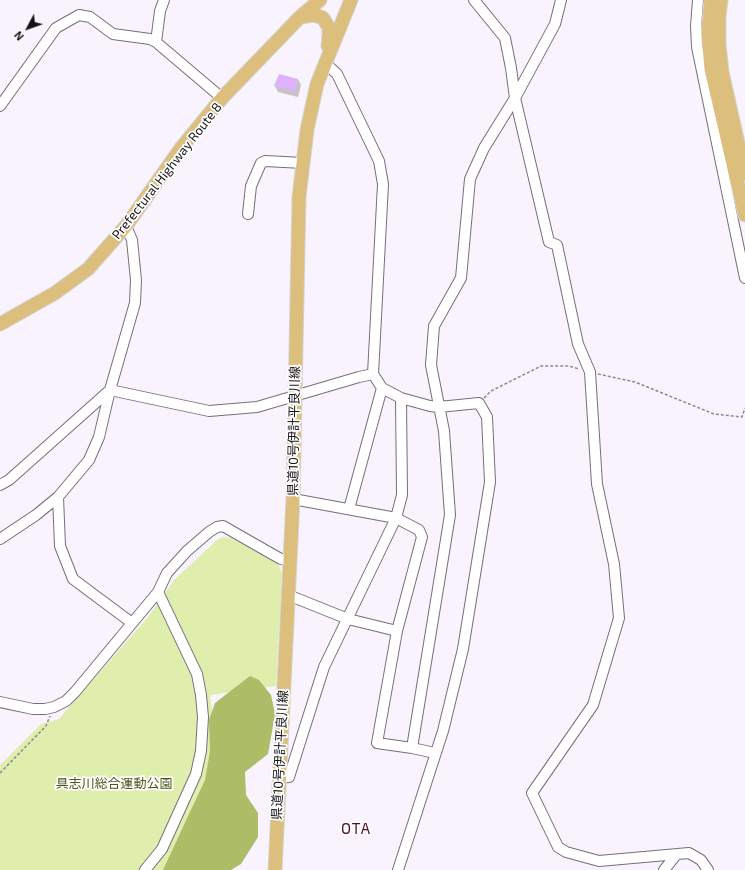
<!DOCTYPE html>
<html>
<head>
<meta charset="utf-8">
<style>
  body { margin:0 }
  #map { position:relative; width:745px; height:870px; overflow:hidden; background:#f9f3fd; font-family:"Exo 2",sans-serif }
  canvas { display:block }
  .north { position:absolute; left:8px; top:8px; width:40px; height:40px; -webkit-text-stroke:3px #fff; paint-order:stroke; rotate:229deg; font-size:11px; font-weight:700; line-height:16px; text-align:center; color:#151217 }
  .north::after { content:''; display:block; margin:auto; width:14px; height:18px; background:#151217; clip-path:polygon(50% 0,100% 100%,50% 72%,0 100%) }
</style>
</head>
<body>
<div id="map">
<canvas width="745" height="870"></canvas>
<div class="north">N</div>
</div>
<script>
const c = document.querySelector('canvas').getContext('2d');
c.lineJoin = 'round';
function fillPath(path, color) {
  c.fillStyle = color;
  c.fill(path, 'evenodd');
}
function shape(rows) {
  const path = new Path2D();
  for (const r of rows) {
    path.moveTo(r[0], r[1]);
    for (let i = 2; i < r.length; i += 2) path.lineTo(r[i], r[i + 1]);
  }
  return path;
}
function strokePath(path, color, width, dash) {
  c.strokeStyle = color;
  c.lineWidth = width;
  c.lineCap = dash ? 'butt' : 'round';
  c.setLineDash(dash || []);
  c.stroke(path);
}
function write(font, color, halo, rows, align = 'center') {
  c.font = font + ' "Exo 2","Noto Sans JP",sans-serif';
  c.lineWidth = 3.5;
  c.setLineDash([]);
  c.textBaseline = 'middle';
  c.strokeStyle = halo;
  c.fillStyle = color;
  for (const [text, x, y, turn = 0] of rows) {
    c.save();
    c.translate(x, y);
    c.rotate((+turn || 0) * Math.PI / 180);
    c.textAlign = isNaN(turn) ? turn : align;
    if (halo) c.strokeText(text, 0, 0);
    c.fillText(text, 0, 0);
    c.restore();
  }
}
const green = shape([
  [222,537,231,538,278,564,282,573,276,686,210,695,216,739,210,783,167,870,0,870,0,765,41,724,59,719,148,617,174,580,216,541]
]);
const forest = shape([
  [250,676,259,680,271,695,275,714,268,754,245,772,246,795,258,813,258,837,241,864,231,870,163,870,205,780,210,751,209,720,215,703]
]);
const shadow = shape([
  [298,79,301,85,298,97,278,92,275,86]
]);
const building = shape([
  [279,74,298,79,295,91,274,86]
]);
const path = shape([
  [598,374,635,382,714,414,742,417,745,408],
  [484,398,491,391,541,366,569,366,579,369],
  [0,773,46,726,50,716]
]);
const minor = shape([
  [474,0,505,38,511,68,515,98,549,242,557,245,578,344,590,372,597,484,614,564,619,618,593,705,532,793,558,847,566,852,599,861,689,853,701,860,708,870],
  [698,0,696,26,697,47,745,278],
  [156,42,160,11,164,0],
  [325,63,337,74,379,161,383,184,373,374,382,388,401,398,430,406,439,407,479,403,487,417,490,482,463,649,443,731,398,870],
  [0,106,56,28,79,15,90,17,113,34,150,39,156,42,222,98],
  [248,214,251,186,261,163,265,161,303,163],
  [110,390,209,411,257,407,359,377,373,374],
  [0,485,9,480,110,390],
  [58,497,60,546,73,579,132,623],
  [293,499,396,518,419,530,422,537,397,631,377,743,412,748,435,753],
  [349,509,382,388],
  [0,539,36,515,58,497,89,460,99,437,110,390,135,303,136,280,132,240,126,226],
  [288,595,348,619,397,631],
  [0,702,33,709,45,709,54,707,66,701,75,692,158,592,167,573,187,551,209,532,217,527,223,526,272,554,281,559,290,561],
  [412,748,450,515,444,431,431,365,434,326,461,278,470,179,484,148,515,98,555,24,561,0],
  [279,778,289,777,324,667,396,518,402,495,401,398],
  [145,870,162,849,196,774,201,751,203,717,201,695,197,674,158,592],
  [664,870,676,855]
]);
const major = shape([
  [711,0,708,34,711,69,745,215],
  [721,0,719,16,719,44,722,72,745,174],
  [300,17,314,15,323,18,329,28,329,34,328,46],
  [0,324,55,293,88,269,126,226,181,148,222,98,300,17,320,0],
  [275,870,293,499,299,197,307,130,317,84,351,0]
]);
const streetNames = [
  ["Prefectural Highway Route 8",167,171,-52],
  ["県道10号伊計平良川線",294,431,-89],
  ["県道10号伊計平良川線",280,755,-87]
];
const parkNames = [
  ["具志川総合運動公園",114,784]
];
const quarterNames = [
  ["OTA",356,829]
];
fillPath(green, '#dfedad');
fillPath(forest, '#acbc67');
fillPath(shadow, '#0003');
fillPath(building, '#dfb1fb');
strokePath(minor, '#776e7d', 12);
strokePath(major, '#d5d4d5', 15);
strokePath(path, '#8e8991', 1.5, [3, 2]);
strokePath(minor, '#fff', 10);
strokePath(major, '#dcbe7d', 13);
write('13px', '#151217', '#fff', streetNames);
write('13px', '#4c5719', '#fff', parkNames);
c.letterSpacing = '1px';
write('15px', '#4f0d2a', '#fff', quarterNames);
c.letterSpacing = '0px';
</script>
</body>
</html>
